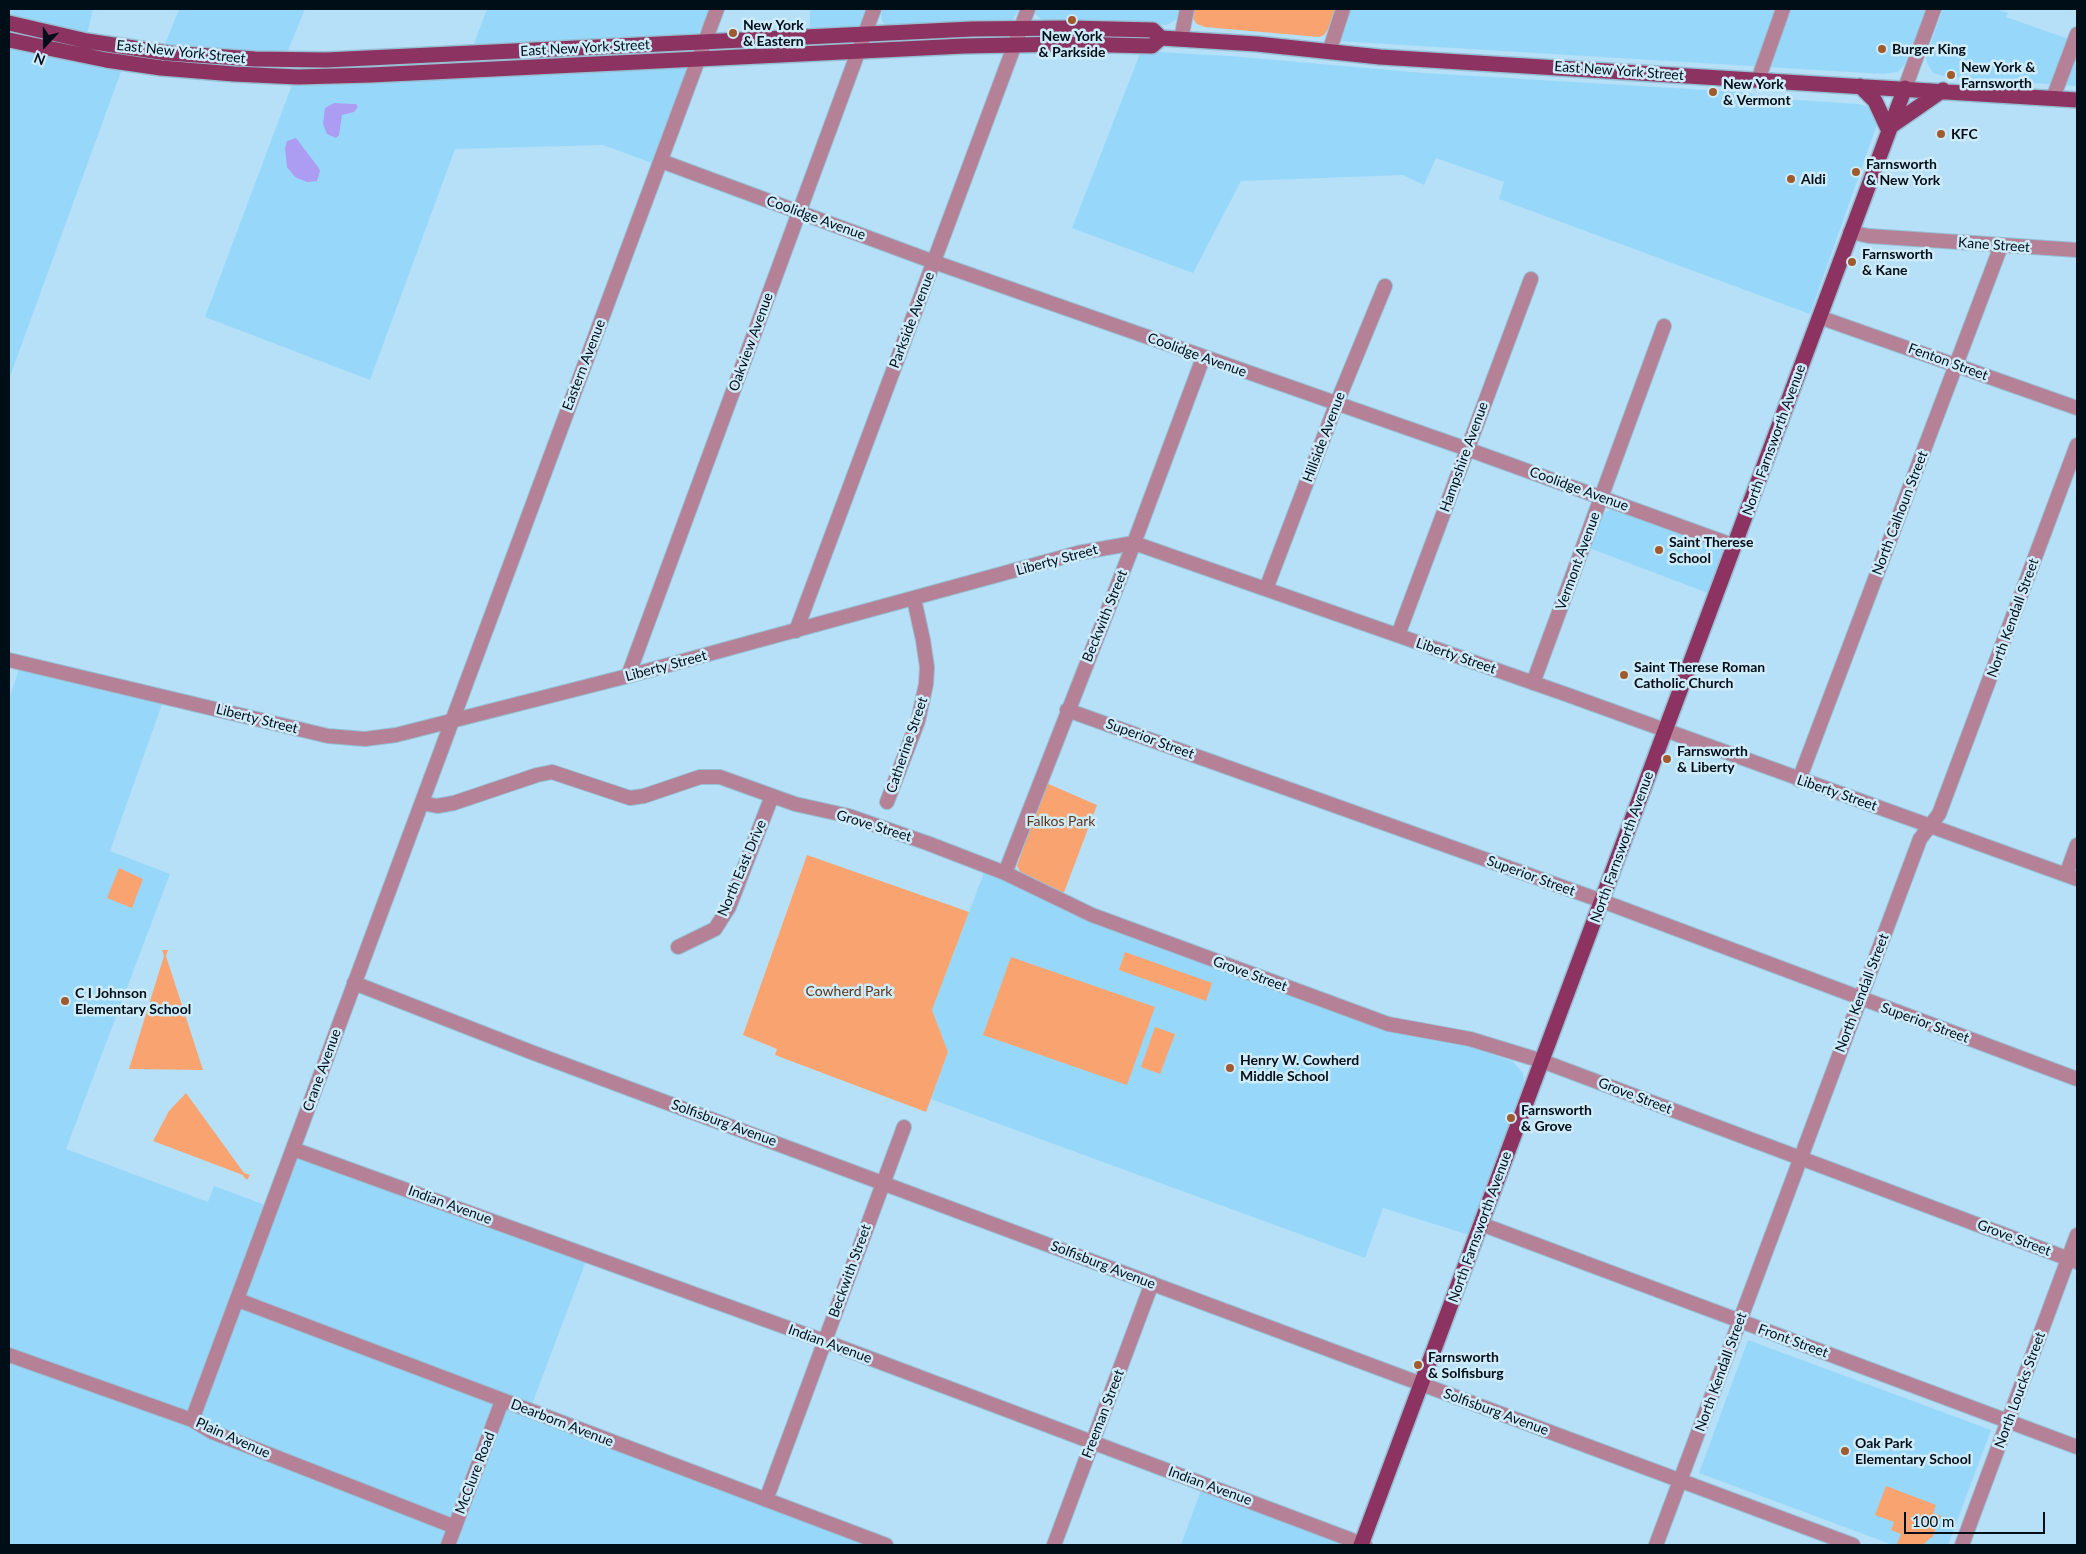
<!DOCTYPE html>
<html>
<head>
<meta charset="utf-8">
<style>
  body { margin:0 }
  #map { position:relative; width:2086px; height:1554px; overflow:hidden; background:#b5e0f7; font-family:Lato,sans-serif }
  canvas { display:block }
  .frame { position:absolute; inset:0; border:10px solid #000e18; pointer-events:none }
  .north { position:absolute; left:20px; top:20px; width:50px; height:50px; -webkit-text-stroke:4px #ceebfa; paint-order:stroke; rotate:201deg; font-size:14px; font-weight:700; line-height:20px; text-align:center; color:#000e18 }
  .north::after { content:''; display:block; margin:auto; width:18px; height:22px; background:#000e18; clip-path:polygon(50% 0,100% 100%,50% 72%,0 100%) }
  .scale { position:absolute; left:1904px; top:1512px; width:141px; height:22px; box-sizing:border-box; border:2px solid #000e18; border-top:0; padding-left:6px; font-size:15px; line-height:18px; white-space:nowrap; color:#000e18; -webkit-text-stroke:4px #ceebfa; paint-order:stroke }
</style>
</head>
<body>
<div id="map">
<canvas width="2086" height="1554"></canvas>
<div class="frame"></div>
<div class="north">N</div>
<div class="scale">100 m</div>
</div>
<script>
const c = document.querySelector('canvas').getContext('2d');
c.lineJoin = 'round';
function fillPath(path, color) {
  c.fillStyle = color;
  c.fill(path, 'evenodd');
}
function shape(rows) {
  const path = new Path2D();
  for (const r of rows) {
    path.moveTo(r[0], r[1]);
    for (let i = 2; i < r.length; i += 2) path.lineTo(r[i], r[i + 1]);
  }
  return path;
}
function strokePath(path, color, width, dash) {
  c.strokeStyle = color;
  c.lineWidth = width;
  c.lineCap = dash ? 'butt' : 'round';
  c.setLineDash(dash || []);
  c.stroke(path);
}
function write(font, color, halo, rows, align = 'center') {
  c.font = font + ' Lato,sans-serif';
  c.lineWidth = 5;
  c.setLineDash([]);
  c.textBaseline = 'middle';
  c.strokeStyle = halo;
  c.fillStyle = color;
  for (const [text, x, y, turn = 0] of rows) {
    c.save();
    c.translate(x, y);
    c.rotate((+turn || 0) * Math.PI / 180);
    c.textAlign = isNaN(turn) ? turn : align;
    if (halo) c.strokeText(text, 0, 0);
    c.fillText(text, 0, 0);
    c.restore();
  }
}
const built = shape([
  [9,9,93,9,87,35,9,18],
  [179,9,305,9,286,55,164,47],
  [487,9,710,9,702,27,697,35,472,49],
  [810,9,868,9,865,18,859,26,852,29,810,32],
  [882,9,1020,9,1012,20,1003,23,893,28,886,26,881,20],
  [1035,9,1180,9,1177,19,1167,25,1045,22,1035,14],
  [1349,9,1927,9,1904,66,1897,72,1883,74,1338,41],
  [1943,9,1996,9,2008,13,2006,17,2077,42,2077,86,1948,77,1933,73,1927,63,1926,57],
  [9,46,122,69,9,379],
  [1141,51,1229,56,1424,73,1739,92,1782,99,1857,104,1866,106,1874,113,1878,122,1810,314,1499,199,1504,182,1436,158,1424,185,1403,175,1241,181,1193,273,1072,228],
  [691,64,655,164,603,145,455,149,370,380,205,317,293,82],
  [1612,509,1721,549,1724,552,1708,593,1589,548,1600,515],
  [20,667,162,704,110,851,170,874,66,1149,208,1202,214,1186,276,1209,301,1149,589,1253,531,1407,898,1545,9,1545,9,698],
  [985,870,1092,922,1396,1033,1462,1043,1513,1062,1523,1073,1524,1085,1469,1235,1383,1208,1365,1258,931,1099,948,1052,932,1010],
  [1748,1340,1991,1430,1948,1545,1893,1545,1699,1473],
  [1201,1490,1346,1545,1181,1545]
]);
const green = shape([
  [1194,9,1335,9,1328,29,1324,35,1319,37,1205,27,1197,24,1193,19],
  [1046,783,1097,805,1063,895,1021,873,1017,866],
  [807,855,969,912,932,1010,948,1052,926,1112,775,1055,777,1049,743,1035],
  [119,868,143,879,132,908,107,898],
  [162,950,168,950,166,956,203,1070,129,1069,164,956],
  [1125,952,1212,983,1206,1001,1119,970],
  [1011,957,1155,1007,1127,1085,983,1035],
  [1155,1027,1175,1034,1160,1074,1141,1067],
  [186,1093,244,1173,250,1175,247,1180,243,1176,243,1175,153,1141,169,1111],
  [1886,1486,1936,1505,1933,1513,1941,1516,1932,1538,1930,1538,1923,1545,1897,1544,1901,1534,1891,1530,1894,1522,1875,1515]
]);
const water = shape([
  [334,103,353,104,356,104,358,107,354,112,342,115,339,135,336,138,327,134,323,124,325,108],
  [296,138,318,167,320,171,317,181,307,182,295,177,287,167,285,148,287,141]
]);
const minor = shape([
  [1181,39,1187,9],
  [1329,52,1343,9],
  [1758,80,1783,9],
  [1905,88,1934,9],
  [2053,98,2077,34],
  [661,161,934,262,1467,449,1735,546],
  [1850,232,1869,236,2077,250],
  [1819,317,2077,408],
  [1266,589,1336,405,1385,286],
  [796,631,1028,9],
  [1398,635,1531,279],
  [9,660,328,736,365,739,396,735,628,676,1078,553,1134,543,1568,695,2077,879],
  [628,676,874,9],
  [1533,683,1664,326],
  [1067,710,1602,901,2077,1079],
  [1799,780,2001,246],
  [887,802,918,721,926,684,927,667,923,640,914,599],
  [422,803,437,806,454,803,537,775,552,772,630,798,644,796,700,777,720,777,795,804,849,816,927,843,1005,873,1092,915,1388,1024,1470,1039,1542,1061,2077,1262],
  [1005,873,1134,543,1203,358],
  [2066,875,2077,845],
  [678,947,715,929,729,907,772,796],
  [354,983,531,1052,1853,1545],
  [293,1149,824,1341,1365,1545],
  [1481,1224,2077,1447],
  [238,1300,886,1545],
  [9,1355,192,1420,212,1432,455,1527],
  [192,1420,717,9],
  [766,1500,904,1127],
  [448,1545,502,1401],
  [1054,1545,1152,1283],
  [1656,1545,1920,839,1939,814,2077,445],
  [1962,1545,2077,1235]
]);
const major = shape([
  [9,23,87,41,167,53,255,59,326,60,972,29,1069,28,1153,30,1161,38,1257,44,1380,57,2077,100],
  [9,40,106,60,161,68,234,74,298,77,371,75,964,46,1068,44,1152,46,1161,38],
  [1860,86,1875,101,1889,131],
  [1891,126,1943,90],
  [1361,1545,1905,88]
]);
const markers = [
  [1072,20,5,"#9f5a2d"],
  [733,33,5,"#9f5a2d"],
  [1882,49,5,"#9f5a2d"],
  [1951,75,5,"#9f5a2d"],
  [1713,92,5,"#9f5a2d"],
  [1941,134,5,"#9f5a2d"],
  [1856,172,5,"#9f5a2d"],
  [1791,179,5,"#9f5a2d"],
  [1852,262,5,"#9f5a2d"],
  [1659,550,5,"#9f5a2d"],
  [1624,675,5,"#9f5a2d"],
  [1667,759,5,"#9f5a2d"],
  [65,1001,5,"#9f5a2d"],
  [1230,1068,5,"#9f5a2d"],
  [1511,1118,5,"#9f5a2d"],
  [1418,1365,5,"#9f5a2d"],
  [1845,1451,5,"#9f5a2d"]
];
const poiNames = [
  ["New York",743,25],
  ["& Eastern",743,41],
  ["New York",1072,36,"center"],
  ["& Parkside",1072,52,"center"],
  ["Burger King",1892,49],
  ["New York &",1961,67],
  ["Farnsworth",1961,83],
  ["New York",1723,84],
  ["& Vermont",1723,100],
  ["KFC",1951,134],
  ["Farnsworth",1866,164],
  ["& New York",1866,180],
  ["Aldi",1801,179],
  ["Farnsworth",1862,254],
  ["& Kane",1862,270],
  ["Saint Therese",1669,542],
  ["School",1669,558],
  ["Saint Therese Roman",1634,667],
  ["Catholic Church",1634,683],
  ["Farnsworth",1677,751],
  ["& Liberty",1677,767],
  ["C I Johnson",75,993],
  ["Elementary School",75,1009],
  ["Henry W. Cowherd",1240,1060],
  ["Middle School",1240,1076],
  ["Farnsworth",1521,1110],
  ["& Grove",1521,1126],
  ["Farnsworth",1428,1357],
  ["& Solfisburg",1428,1373],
  ["Oak Park",1855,1443],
  ["Elementary School",1855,1459]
];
const streetNames = [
  ["East New York Street",585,48,-3],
  ["East New York Street",181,52,6],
  ["East New York Street",1619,71,4],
  ["Coolidge Avenue",816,218,20],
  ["Kane Street",1994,245,4],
  ["Parkside Avenue",912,320,-69],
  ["Oakview Avenue",751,342,-70],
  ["Coolidge Avenue",1197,355,20],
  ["Fenton Street",1948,362,20],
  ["Eastern Avenue",584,365,-69],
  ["Hillside Avenue",1324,437,-69],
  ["North Farnsworth Avenue",1774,440,-70],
  ["Hampshire Avenue",1464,457,-70],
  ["Coolidge Avenue",1579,489,20],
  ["North Calhoun Street",1900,513,-69],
  ["Liberty Street",1057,560,-15],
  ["Vermont Avenue",1578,561,-70],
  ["Beckwith Street",1105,616,-68],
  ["North Kendall Street",2013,618,-70],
  ["Liberty Street",1456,656,19],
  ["Liberty Street",666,666,-15],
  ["Liberty Street",257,719,14],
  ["Superior Street",1150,739,20],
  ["Catherine Street",907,745,-71],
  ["Liberty Street",1837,793,19],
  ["Grove Street",874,826,17],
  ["North Farnsworth Avenue",1622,847,-70],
  ["North East Drive",742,868,-67],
  ["Superior Street",1531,876,20],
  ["Grove Street",1250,974,20],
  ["North Kendall Street",1862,993,-69],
  ["Superior Street",1925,1023,20],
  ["Crane Avenue",322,1070,-70],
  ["Grove Street",1635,1096,21],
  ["Solfisburg Avenue",724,1123,20],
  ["Indian Avenue",450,1205,20],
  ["North Farnsworth Avenue",1480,1227,-70],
  ["Grove Street",2014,1238,21],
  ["Solfisburg Avenue",1103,1265,21],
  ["Beckwith Street",850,1271,-70],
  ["Front Street",1793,1341,20],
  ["Indian Avenue",830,1344,20],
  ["North Kendall Street",1721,1372,-70],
  ["North Loucks Street",2020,1390,-70],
  ["Solfisburg Avenue",1496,1412,20],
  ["Freeman Street",1103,1414,-69],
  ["Dearborn Avenue",562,1423,21],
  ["Plain Avenue",233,1438,24],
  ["McClure Road",475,1473,-69],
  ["Indian Avenue",1210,1486,20]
];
const parkNames = [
  ["Falkos Park",1061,821],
  ["Cowherd Park",849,991]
];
fillPath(built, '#97d8fa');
fillPath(green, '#f9a470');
fillPath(water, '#ac9cf2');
strokePath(minor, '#98bed3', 16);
strokePath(major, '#98bed3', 18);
strokePath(minor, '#b48197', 14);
strokePath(major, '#8c3361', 15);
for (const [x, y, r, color] of markers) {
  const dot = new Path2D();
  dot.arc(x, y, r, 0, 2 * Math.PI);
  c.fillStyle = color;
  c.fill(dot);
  strokePath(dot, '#ceebfa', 2);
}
write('bold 14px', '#000e18', '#ceebfa', poiNames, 'left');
write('14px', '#000e18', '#ceebfa', streetNames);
write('14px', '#603519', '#ceebfa', parkNames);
</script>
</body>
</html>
